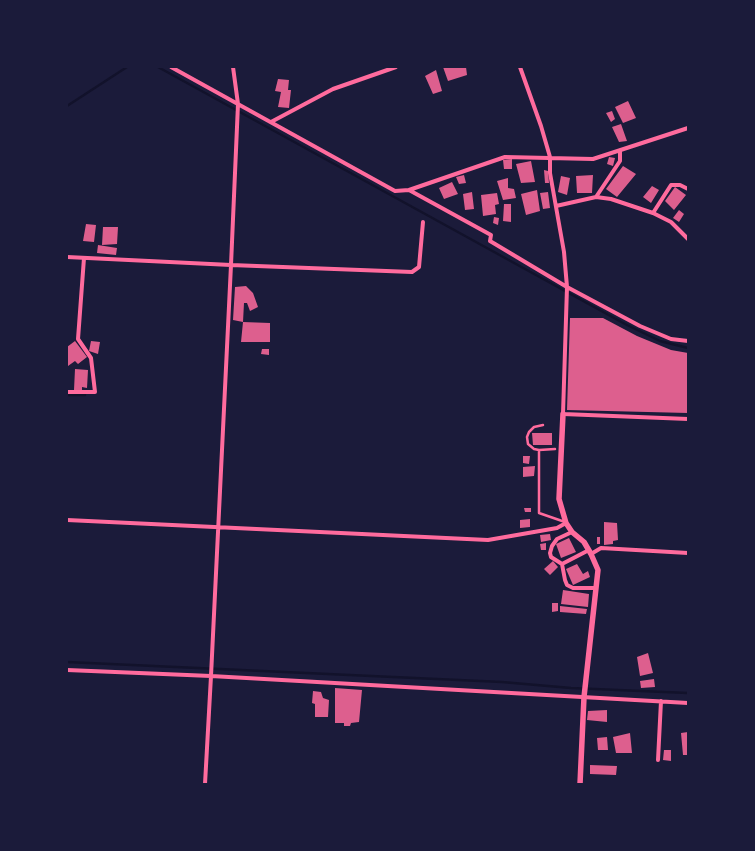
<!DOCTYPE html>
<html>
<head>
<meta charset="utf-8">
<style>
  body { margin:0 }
  #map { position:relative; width:755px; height:851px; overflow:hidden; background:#1b1b3a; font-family:"Roboto Condensed",sans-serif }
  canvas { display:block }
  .frame { position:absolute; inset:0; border:68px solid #1b1b3a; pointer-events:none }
</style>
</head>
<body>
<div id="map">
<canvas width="755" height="851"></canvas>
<div class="frame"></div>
</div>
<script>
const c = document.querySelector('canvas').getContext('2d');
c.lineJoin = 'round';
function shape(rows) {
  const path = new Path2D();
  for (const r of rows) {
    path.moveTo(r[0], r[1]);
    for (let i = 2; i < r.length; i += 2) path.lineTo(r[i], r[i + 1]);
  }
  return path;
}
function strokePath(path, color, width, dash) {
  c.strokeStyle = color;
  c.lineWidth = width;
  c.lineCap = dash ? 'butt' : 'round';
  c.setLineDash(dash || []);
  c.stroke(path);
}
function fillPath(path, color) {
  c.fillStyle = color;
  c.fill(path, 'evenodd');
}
const stream = shape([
  [158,67,625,324,660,341,688,348],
  [67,106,127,67],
  [67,395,85,395],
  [67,662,502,682,571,688,688,693]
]);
const building = shape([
  [443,67,466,67,467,75,448,81],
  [436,70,442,91,433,94,425,76],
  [278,79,289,80,288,90,291,90,289,108,278,107,281,92,275,91],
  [628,101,636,118,623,123,615,107],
  [612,111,615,119,611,122,606,113],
  [621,124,627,141,619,142,612,127],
  [609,157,615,158,613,166,607,164],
  [512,159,512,169,504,169,503,160],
  [531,161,535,182,521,183,516,164],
  [623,166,636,174,617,197,606,189],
  [544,170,548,171,549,183,545,183],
  [464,175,466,183,459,184,456,177],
  [593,175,592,193,577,193,576,176],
  [561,176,570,178,567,195,558,192],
  [508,178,508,188,514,189,516,198,503,200,497,181],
  [452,182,458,194,444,199,439,188],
  [652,186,659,190,651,203,643,197],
  [675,187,686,195,674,210,665,201],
  [537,190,540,211,526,215,521,194],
  [472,192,474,209,465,210,463,194],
  [548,192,550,208,543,209,540,193],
  [497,193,499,204,495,205,496,214,483,216,481,195],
  [504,204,511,204,511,222,503,221],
  [679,210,684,214,679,222,673,218],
  [494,217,499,218,498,225,493,223],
  [86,224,96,225,94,242,83,241],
  [103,227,118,227,117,244,102,245],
  [98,245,117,248,116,255,97,253],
  [246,286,253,293,258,307,250,311,247,303,244,303,243,322,233,320,235,287],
  [570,318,603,318,637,336,671,350,688,353,688,413,567,410],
  [243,322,270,323,270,342,241,342],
  [75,341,87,357,78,364,75,361,68,366,67,347],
  [91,341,100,342,98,354,89,351],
  [262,349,269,349,269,355,261,354],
  [75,369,88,370,87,388,82,387,82,391,74,390],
  [532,433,552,433,552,445,533,445],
  [523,456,530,456,529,464,523,463],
  [535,466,534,476,523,477,523,467],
  [524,508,531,508,531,512,525,512],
  [530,519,530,527,520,528,520,520],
  [604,522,617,523,618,540,613,541,613,544,604,545],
  [550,534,551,540,541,542,540,535],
  [597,537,600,537,600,544,597,544],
  [569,538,576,552,561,558,556,544],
  [546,543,546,550,541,550,540,544],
  [553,561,558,567,550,575,544,569],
  [577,564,583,574,588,571,590,577,573,585,566,569],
  [563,590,589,594,588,607,561,604],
  [552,603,558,603,558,611,552,612],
  [560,606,587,609,586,614,560,612],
  [648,653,653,673,640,676,637,657],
  [654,679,655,687,641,688,640,681],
  [335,688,362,690,359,722,351,723,350,726,344,726,344,723,335,723],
  [313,691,321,692,323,698,329,700,328,717,315,717,315,704,312,703],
  [607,710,607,722,587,720,588,711],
  [688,732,688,755,683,755,681,733],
  [630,733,632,753,616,753,613,737],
  [607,737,608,750,598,750,597,738],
  [664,750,671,750,671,761,663,760],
  [590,765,617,766,616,775,590,774]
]);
const service = shape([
  [543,425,534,427,529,432,527,437,528,444,534,449,539,450,539,513,565,522],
  [539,450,555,449]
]);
const minor = shape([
  [171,67,395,191,409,190,491,235,490,241,567,287,640,326,671,339,688,341],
  [520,67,541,126,550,157,550,173,564,252,567,287,563,414,688,419],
  [271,122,333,89,396,67],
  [620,150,620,161,596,197,611,199,653,213,671,185,680,185,688,189],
  [409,190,505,157,593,159,688,128],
  [556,206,596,197],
  [653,213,671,222,688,239],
  [67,257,231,265,412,272,419,267,423,222],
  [67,392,95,392,91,358,78,339,84,258],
  [67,520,488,540,557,528,566,523],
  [589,550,562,564,565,580,567,585,573,588,596,588],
  [591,554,601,548,688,553],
  [562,564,551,557,550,553,552,546,557,539,572,532],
  [67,670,211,676,688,703],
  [658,760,661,701],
  [205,784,211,676,231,265,238,104,233,67]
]);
const tertiary = shape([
  [563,414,559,499,566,523,572,532,584,542,591,554,598,570,584,697,580,784]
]);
strokePath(stream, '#12122b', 2.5);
fillPath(building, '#dd5f8e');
strokePath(service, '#ff6b9d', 2.5);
strokePath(minor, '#ff6b9d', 4);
strokePath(tertiary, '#ff6b9d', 5.5);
</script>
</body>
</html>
